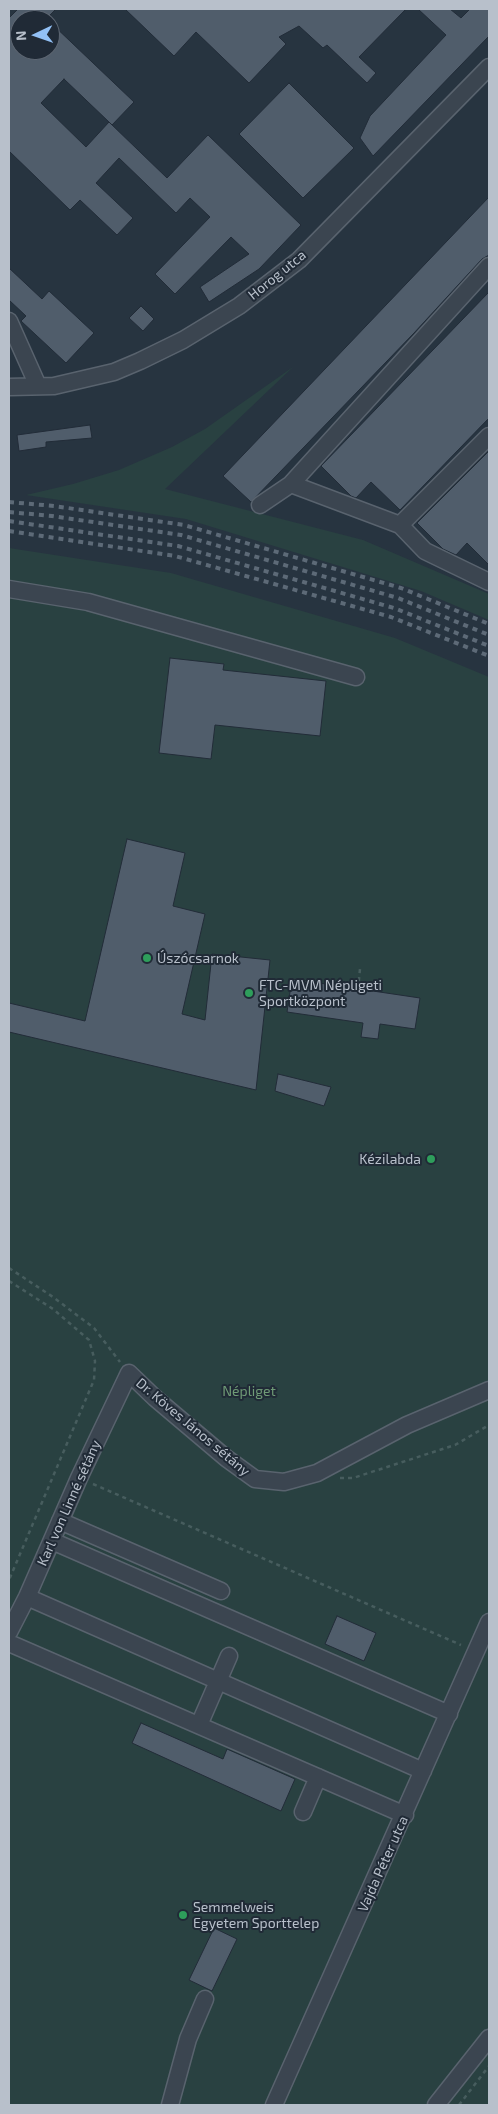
<!DOCTYPE html>
<html>
<head>
<meta charset="utf-8">
<style>
  body { margin:0 }
  #map { position:relative; width:498px; height:2114px; overflow:hidden; background:#273440; font-family:"Exo 2",sans-serif }
  canvas { display:block }
  .frame { position:absolute; inset:0; border:10px solid #b8c0cb; pointer-events:none }
  .north { position:absolute; left:10px; top:10px; width:50px; height:50px; box-sizing:border-box; background:#202a36; border:1px solid #5d6672; border-radius:50%; rotate:267deg; font-size:14px; font-weight:700; line-height:20px; text-align:center; color:#b8c0cb }
  .north::after { content:''; display:block; margin:auto; width:18px; height:22px; background:#92c0f5; clip-path:polygon(50% 0,100% 100%,50% 72%,0 100%) }
</style>
</head>
<body>
<div id="map">
<canvas width="498" height="2114"></canvas>
<div class="frame"></div>
<div class="north">N</div>
</div>
<script>
const c = document.querySelector('canvas').getContext('2d');
c.lineJoin = 'round';
function fillPath(path, color) {
  c.fillStyle = color;
  c.fill(path, 'evenodd');
}
function shape(rows) {
  const path = new Path2D();
  for (const r of rows) {
    path.moveTo(r[0], r[1]);
    for (let i = 2; i < r.length; i += 2) path.lineTo(r[i], r[i + 1]);
  }
  return path;
}
function strokePath(path, color, width, dash) {
  c.strokeStyle = color;
  c.lineWidth = width;
  c.lineCap = dash ? 'butt' : 'round';
  c.setLineDash(dash || []);
  c.stroke(path);
}
function write(font, color, halo, rows, align = 'center') {
  c.font = font + ' "Exo 2",sans-serif';
  c.lineWidth = 4;
  c.setLineDash([]);
  c.textBaseline = 'middle';
  c.strokeStyle = halo;
  c.fillStyle = color;
  for (const [text, x, y, turn = 0] of rows) {
    c.save();
    c.translate(x, y);
    c.rotate((+turn || 0) * Math.PI / 180);
    c.textAlign = isNaN(turn) ? turn : align;
    if (halo) c.strokeText(text, 0, 0);
    c.fillText(text, 0, 0);
    c.restore();
  }
}
const green = shape([
  [293,367,165,489,363,540,489,594,489,620,421,591,186,519,26,495,73,484,119,470,172,447,205,429],
  [9,548,171,573,395,638,489,677,489,2105,9,2105]
]);
const building = shape([
  [18,9,56,9,45,20,20,20,20,50,50,50,50,22,134,102,112,125,109,122,167,178,208,135,301,225,259,269,209,302,200,287,249,254,231,237,175,294,155,274,210,217,190,198,176,213,119,158,96,183,133,218,117,235,80,200,70,210,9,151,9,18,18,9],
  [64,79,109,122,86,147,41,103,64,79],
  [125,9,406,9,359,57,376,73,367,83,327,45,323,48,299,26,279,37,286,44,249,83,196,32,174,56,125,9],
  [418,9,450,9,461,18,470,9,489,9,489,36,373,156,360,138,370,116,446,35,418,9],
  [289,83,354,148,303,198,239,134,289,83],
  [489,197,489,255,482,259,414,333,251,502,223,476,489,197],
  [9,268,42,299,49,291,94,333,66,363,21,321,26,316,9,300,9,268],
  [489,292,489,418,400,510,371,482,356,498,351,496,321,466,489,292],
  [141,306,154,319,143,331,129,318,141,306],
  [90,425,92,438,46,442,46,447,19,451,17,435,90,425],
  [489,451,489,565,467,543,456,555,443,549,417,523,489,451],
  [170,658,224,664,223,670,326,681,320,736,215,725,211,759,159,753,170,658],
  [127,839,185,853,173,906,205,914,182,1014,205,1020,212,954,270,960,256,1090,9,1032,9,1003,85,1021,127,839],
  [292,979,420,998,415,1029,380,1024,378,1039,361,1037,363,1023,287,1012,292,979],
  [278,1074,331,1087,324,1106,275,1091,278,1074],
  [337,1616,376,1633,364,1661,325,1644,337,1616],
  [141,1723,223,1759,227,1749,295,1779,281,1811,132,1743,141,1723],
  [214,1928,237,1939,212,1991,189,1980,214,1928]
]);
const path = shape([
  [358,989,360,969],
  [9,1268,53,1297,94,1328,120,1362],
  [9,1281,53,1309,89,1340,95,1361,94,1380,9,1580],
  [340,1478,353,1478,455,1445,489,1425],
  [93,1484,461,1645],
  [459,2105,489,2066]
]);
const minor = shape([
  [9,321,38,386],
  [9,387,54,386,114,372,140,361,183,340,239,306,299,260,489,67],
  [291,484,400,525,425,551,489,582],
  [260,505,291,484,489,266],
  [400,525,489,436],
  [9,589,88,602,356,677],
  [60,1521,221,1591],
  [52,1541,449,1714],
  [27,1597,423,1771],
  [9,1632,27,1597,79,1478,129,1373,155,1398,226,1458,255,1479,284,1482,317,1473,407,1425,489,1390],
  [9,1643,405,1815],
  [199,1725,229,1656],
  [303,1812,318,1777],
  [170,2105,188,2039,205,1999],
  [274,2105,489,1622],
  [436,2105,489,2038]
]);
const rail = shape([
  [9,502,54,506,184,525,401,588,489,624],
  [9,512,52,516,181,535,398,598,489,635],
  [9,521,178,546,394,608,489,646],
  [9,531,175,556,391,617,489,656]
]);
const markers = [
  [147,958,5,"#2e9e5b"],
  [249,993,5,"#2e9e5b"],
  [431,1159,5,"#2e9e5b"],
  [183,1915,5,"#2e9e5b"]
];
const streetNames = [
  ["Horog utca",277,275,-39],
  ["Dr. Köves János sétány",193,1427,40],
  ["Karl von Linné sétány",69,1503,-66],
  ["Vajda Péter utca",383,1864,-66]
];
const poiNames = [
  ["Úszócsarnok",157,958],
  ["FTC-MVM Népligeti",259,985],
  ["Sportközpont",259,1001],
  ["Kézilabda",421,1159,"right"],
  ["Semmelweis",193,1907],
  ["Egyetem Sporttelep",193,1923]
];
const parkNames = [
  ["Népliget",249,1391]
];
fillPath(green, '#294141');
fillPath(building, '#505d6b');
strokePath(building, '#222c38', 1);
strokePath(minor, '#59636e', 19);
strokePath(path, '#475d5e', 2.5, [4, 4]);
strokePath(minor, '#3b4550', 16);
strokePath(rail, '#5d6a77', 4, [5, 5]);
for (const [x, y, r, color] of markers) {
  const dot = new Path2D();
  dot.arc(x, y, r, 0, 2 * Math.PI);
  c.fillStyle = color;
  c.fill(dot);
  strokePath(dot, '#202a36', 2);
}
write('14px', '#b8c0cb', '#202a36', streetNames);
write('14px', '#b8c0cb', '#202a36', poiNames, 'left');
write('14px', '#6f9b76', '#202a36', parkNames);
</script>
</body>
</html>
